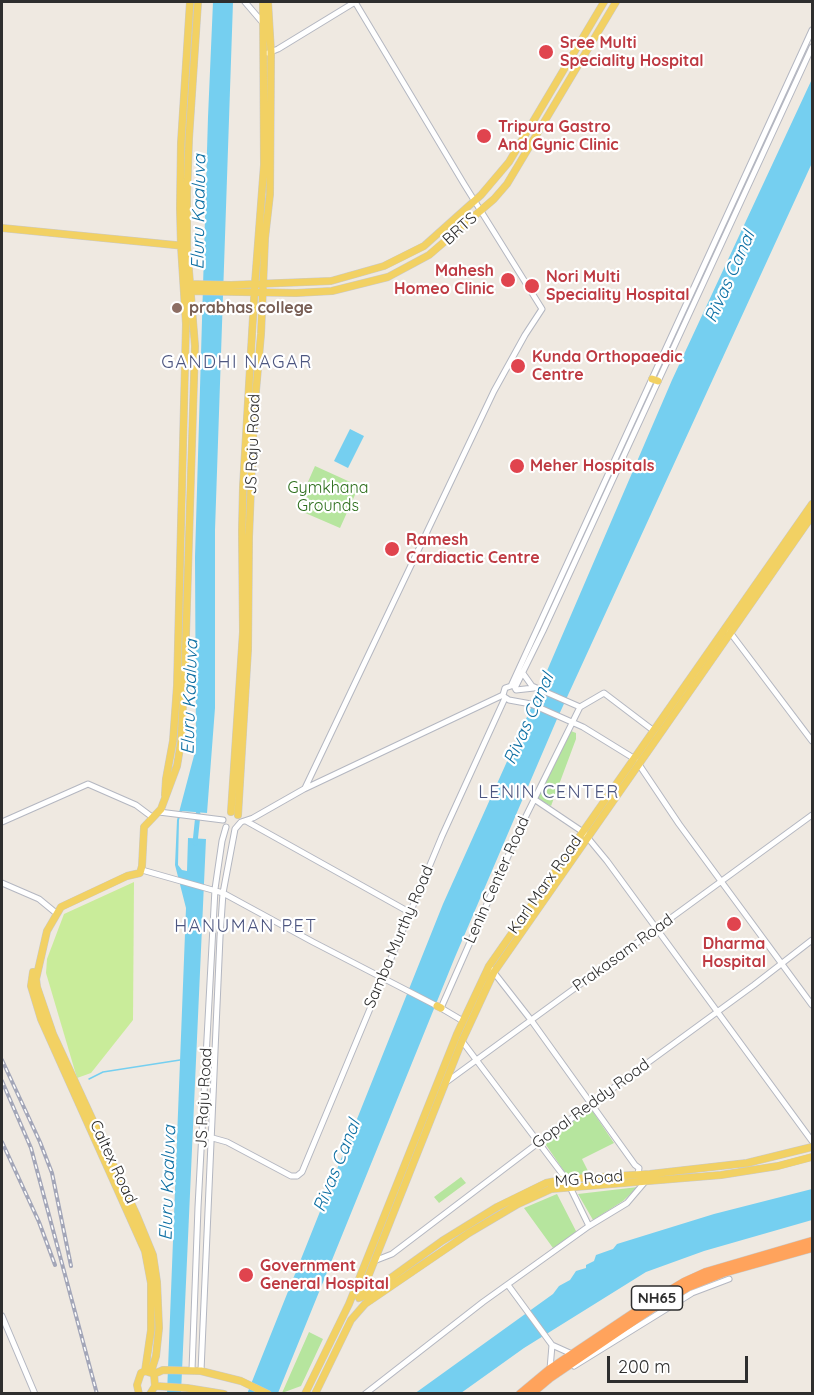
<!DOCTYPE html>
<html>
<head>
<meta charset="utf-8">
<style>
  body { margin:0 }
  #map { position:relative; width:814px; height:1395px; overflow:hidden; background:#efe9e1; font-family:Quicksand,sans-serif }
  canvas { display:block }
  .frame { position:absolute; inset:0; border:3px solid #2e2e2e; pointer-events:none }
  .scale { position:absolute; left:607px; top:1356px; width:141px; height:27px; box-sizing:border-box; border:3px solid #2e2e2e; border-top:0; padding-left:8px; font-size:18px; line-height:21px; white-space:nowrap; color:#2e2e2e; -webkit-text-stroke:4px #fff; paint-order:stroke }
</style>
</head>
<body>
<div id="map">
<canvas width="814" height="1395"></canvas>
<div class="frame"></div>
<div class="scale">200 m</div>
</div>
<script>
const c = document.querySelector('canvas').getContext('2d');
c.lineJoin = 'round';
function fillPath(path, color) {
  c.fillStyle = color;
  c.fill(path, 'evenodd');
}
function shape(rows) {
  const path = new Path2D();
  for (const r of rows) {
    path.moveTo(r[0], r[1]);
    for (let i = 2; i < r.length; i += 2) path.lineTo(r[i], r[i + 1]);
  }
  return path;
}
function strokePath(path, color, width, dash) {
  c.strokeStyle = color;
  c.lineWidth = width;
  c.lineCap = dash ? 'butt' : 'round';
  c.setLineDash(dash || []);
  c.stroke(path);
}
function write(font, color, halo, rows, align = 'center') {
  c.font = font + ' Quicksand,sans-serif';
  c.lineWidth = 4.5;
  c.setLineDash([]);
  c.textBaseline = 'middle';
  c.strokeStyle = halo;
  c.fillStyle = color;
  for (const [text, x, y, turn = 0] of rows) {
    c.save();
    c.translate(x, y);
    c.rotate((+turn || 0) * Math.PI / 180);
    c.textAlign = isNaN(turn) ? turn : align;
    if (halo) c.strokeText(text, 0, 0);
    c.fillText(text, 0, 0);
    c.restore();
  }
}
const green = shape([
  [315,466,359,486,340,528,296,509],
  [571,731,576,733,576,739,551,806,536,798],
  [591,1109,614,1143,582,1159,590,1175,568,1177,544,1142],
  [461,1177,466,1183,439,1203,434,1197],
  [638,1187,623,1201,593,1220,578,1194],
  [557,1194,577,1233,553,1248,524,1208],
  [309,1332,323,1339,301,1386,282,1393]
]);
const pitch = shape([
  [134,882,133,1020,91,1073,77,1078,46,973,47,959,64,914]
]);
const water = shape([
  [213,2,233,2,215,530,215,708,207,813,182,811,179,820,178,865,182,870,187,871,188,838,206,839,181,1393,167,1394,186,908,175,865,177,820,196,748,195,557,208,117],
  [812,79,812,163,557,719,455,957,278,1393,247,1394,443,904,531,708,672,380],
  [350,429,364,436,348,468,334,461],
  [812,1189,812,1220,704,1251,646,1272,524,1348,461,1393,414,1394,553,1294,559,1286,570,1280,576,1271,586,1268,586,1265,594,1261,596,1255,613,1249,617,1244,714,1214]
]);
const stream = shape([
  [89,1079,103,1072,180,1060]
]);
const canal = shape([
  [195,843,198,814]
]);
const minor = shape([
  [245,2,263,23],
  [268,53,278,49,355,2],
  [729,631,812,741],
  [522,672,532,686,580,707],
  [515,688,543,631,812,47],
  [515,688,516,690,534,688],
  [503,696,509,700,531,704,583,727,635,759],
  [640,766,679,824,812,1005],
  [305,788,494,391,525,335,542,309,464,184,355,2],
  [534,799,583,832,607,861,812,1141],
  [159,812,223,820],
  [246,821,409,912],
  [2,822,88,784,136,805,152,817],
  [142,870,223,893,313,942,437,1006],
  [2,883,39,899,56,913],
  [492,970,531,1020,635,1165,639,1168,638,1174],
  [463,1021,441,1008,524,820,580,707,604,693,654,731],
  [462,1041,566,1179,589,1226],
  [445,1083,812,815],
  [202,1135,227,1142,291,1176,297,1176,302,1172,442,836,505,698],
  [374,1261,392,1254,538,1143,754,985,812,940],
  [508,1285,552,1345,572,1354],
  [2,1316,35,1394],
  [574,1366,692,1293,729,1279],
  [550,1369,552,1345],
  [192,1370,198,1207,215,889,222,841,226,827],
  [201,1371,220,937,223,893,235,829,241,822,253,818,304,789,503,695,505,688,511,686,812,30],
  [365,1394,483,1302,589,1226,627,1203,644,1183]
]);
const major = shape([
  [2,228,185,246],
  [187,284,231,285,331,281,384,266,424,246,481,195,509,162,604,2],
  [187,291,296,293,332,291,388,277,429,255,494,199,507,184,616,2],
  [652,379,658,381],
  [165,795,166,779,173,741,177,686,186,324,181,246,180,208,181,143,190,2],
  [231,812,243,632,242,531,243,487,255,283,264,165,263,2],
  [238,815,248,649,249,537,254,413,261,334,265,238,270,194,271,52,268,2],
  [33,972,31,986,41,1019,145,1251,151,1283,151,1330,145,1371],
  [437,1006,441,1008],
  [360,1297,462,1041,494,972,812,516],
  [359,1298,367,1295,442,1241,497,1207,546,1183,566,1179,650,1174,747,1163,812,1147],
  [151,1372,156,1356,159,1328,157,1282,153,1255,137,1216,53,1034,37,987,36,979,47,931,61,907,127,876,140,873,142,866,144,827,161,809,177,766,181,742,185,666,195,346,187,246,187,194,189,138,198,2],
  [155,1386,187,1388,224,1394],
  [139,1394,137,1385,141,1373,145,1371,154,1374,163,1370,201,1371,241,1381,268,1394],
  [150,1394,155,1386,154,1374],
  [305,1394,349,1304,457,1034,489,966,812,504],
  [315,1394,351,1320,365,1304,469,1233,518,1204,551,1189,721,1175,778,1166,812,1157]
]);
const highway = shape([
  [520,1394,550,1369,644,1306,684,1282,706,1272,812,1241],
  [531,1394,550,1378,653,1308,688,1287,723,1273,812,1248]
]);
const rail = shape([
  [2,1060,40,1142,52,1173,71,1266],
  [2,1081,31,1148,97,1394],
  [2,1142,39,1222,55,1265]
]);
const markers = [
  [546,52,8,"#e0444e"],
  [484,136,8,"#e0444e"],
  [508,280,8,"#e0444e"],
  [532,286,8,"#e0444e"],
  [177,308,6,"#8d6e63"],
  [518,366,8,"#e0444e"],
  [517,466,8,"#e0444e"],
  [392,549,8,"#e0444e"],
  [734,924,8,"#e0444e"],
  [246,1275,8,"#e0444e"]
];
const shields = [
  [657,1298,51]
];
const shieldNames = [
  ["NH65",657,1298]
];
const healthNames = [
  ["Sree Multi",560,43],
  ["Speciality Hospital",560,61],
  ["Tripura Gastro",498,127],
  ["And Gynic Clinic",498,145],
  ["Mahesh",494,271,"right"],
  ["Homeo Clinic",494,289,"right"],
  ["Nori Multi",546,277],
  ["Speciality Hospital",546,295],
  ["Kunda Orthopaedic",532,357],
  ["Centre",532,375],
  ["Meher Hospitals",530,466],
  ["Ramesh",406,540],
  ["Cardiactic Centre",406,558],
  ["Dharma",734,944,"center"],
  ["Hospital",734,962,"center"],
  ["Government",260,1266],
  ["General Hospital",260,1284]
];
const streetNames = [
  ["BRTS",460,229,-42],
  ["JS Raju Road",253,444,-88],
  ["Lenin Center Road",497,880,-66],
  ["Karl Marx Road",545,885,-55],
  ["Samba Murthy Road",399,937,-67],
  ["Prakasam Road",623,953,-36],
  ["JS Raju Road",204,1098,-87],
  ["Gopal Reddy Road",591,1104,-36],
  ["Caltex Road",113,1162,65],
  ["MG Road",589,1179,-5]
];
const educationNames = [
  ["prabhas college",189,308]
];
const parkNames = [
  ["Gymkhana",328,488],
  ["Grounds",328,506]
];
const waterNames = [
  ["Eluru Kaaluva",199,212,-89],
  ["Rivas Canal",730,277,-66],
  ["Eluru Kaaluva",190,697,-88],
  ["Rivas Canal",529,719,-66],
  ["Rivas Canal",337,1166,-68],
  ["Eluru Kaaluva",168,1183,-88]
];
const neighbourhoodNames = [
  ["GANDHI NAGAR",237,363],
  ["LENIN CENTER",549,793],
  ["HANUMAN PET",246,927]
];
fillPath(green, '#b6e59e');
fillPath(pitch, '#c9ec9a');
fillPath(water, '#75cff0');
strokePath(stream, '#75cff0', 1.5);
strokePath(canal, '#75cff0', 5);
strokePath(minor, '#b4b7c1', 7);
strokePath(major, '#c9c9c9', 8);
strokePath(highway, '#c9c9c9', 9);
strokePath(minor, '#fff', 5);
strokePath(major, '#f2d163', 7);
strokePath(highway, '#ffa35c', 8);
strokePath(rail, '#a3a6b8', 4);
strokePath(rail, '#fff', 1.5, [4.5]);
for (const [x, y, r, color] of markers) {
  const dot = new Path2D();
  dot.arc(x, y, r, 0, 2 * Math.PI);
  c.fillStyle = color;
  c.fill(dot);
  strokePath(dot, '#fff', 2);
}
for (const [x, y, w] of shields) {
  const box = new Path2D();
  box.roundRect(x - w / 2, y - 12, w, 24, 4.5);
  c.fillStyle = '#fff';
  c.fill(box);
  strokePath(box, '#2e2e2e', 1.5);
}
write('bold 15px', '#2e2e2e', null, shieldNames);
write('bold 16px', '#be3a42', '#fff', healthNames, 'left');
write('16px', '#2e2e2e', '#fff', streetNames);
write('bold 16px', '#785e54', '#fff', educationNames, 'left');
write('16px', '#2c6e1b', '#fff', parkNames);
write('italic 18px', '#0d6fa3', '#fff', waterNames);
c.letterSpacing = '1.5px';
write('18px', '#4d5680', '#fff', neighbourhoodNames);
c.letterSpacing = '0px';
</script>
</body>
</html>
